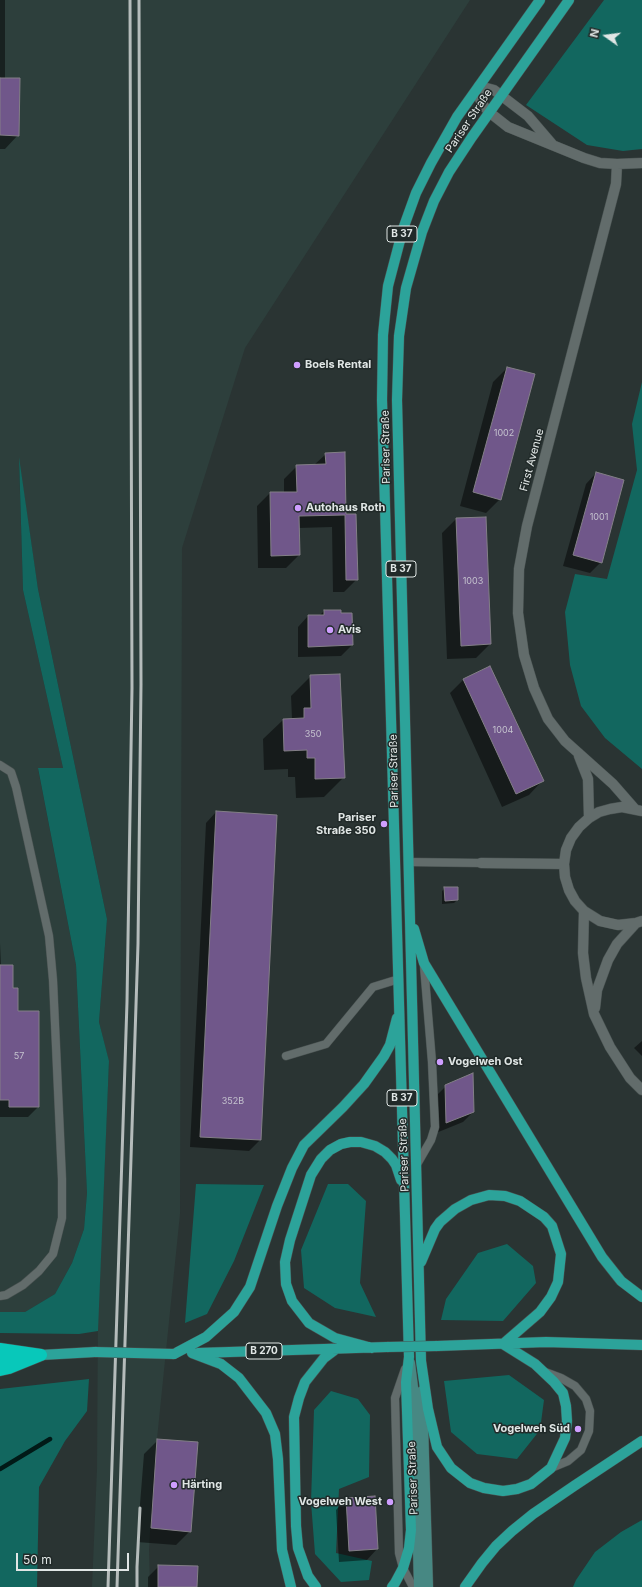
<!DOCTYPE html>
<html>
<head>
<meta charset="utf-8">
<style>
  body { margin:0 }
  #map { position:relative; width:642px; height:1587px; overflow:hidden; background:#2a3433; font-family:Inter,sans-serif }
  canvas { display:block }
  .north { position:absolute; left:586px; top:16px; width:40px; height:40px; -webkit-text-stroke:3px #212a29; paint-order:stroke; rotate:284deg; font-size:11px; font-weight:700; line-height:16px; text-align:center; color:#e0e6e5 }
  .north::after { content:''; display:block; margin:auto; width:14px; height:18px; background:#e0e6e5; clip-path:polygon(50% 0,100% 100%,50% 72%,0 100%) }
  .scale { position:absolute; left:16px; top:1553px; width:113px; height:18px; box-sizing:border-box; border:2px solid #e0e6e5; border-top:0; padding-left:5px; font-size:12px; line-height:14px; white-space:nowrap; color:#e0e6e5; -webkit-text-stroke:3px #212a29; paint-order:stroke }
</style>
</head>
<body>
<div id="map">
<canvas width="642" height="1587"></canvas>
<div class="north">N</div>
<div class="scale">50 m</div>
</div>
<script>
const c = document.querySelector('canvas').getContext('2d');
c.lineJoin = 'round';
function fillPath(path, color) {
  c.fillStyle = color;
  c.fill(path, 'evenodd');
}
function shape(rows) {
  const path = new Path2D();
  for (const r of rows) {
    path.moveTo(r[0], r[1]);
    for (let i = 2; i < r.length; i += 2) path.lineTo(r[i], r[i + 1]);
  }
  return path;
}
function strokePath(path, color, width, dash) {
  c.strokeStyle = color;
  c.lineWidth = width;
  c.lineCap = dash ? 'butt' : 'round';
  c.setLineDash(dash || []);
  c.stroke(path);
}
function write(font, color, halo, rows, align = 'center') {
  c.font = font + ' Inter,sans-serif';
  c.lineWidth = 3;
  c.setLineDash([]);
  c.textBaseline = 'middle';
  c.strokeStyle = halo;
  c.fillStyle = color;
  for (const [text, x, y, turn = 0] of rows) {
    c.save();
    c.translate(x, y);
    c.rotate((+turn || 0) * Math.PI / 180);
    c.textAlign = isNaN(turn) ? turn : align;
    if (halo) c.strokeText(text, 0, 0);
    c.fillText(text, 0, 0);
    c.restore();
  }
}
const built = shape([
  [0,0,470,0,245,348,182,548,180,1214,153,1478,149,1550,150,1587,92,1587,97,1469,98,1311,109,1062,99,1022,107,919,38,589,19,462,23,590,63,768,38,769,76,965,87,1193,84,1229,72,1263,55,1294,25,1312,0,1312]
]);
const green = shape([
  [604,0,642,0,642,149,623,151,587,145,526,105],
  [642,382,642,769,605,738,581,706,570,665,565,612,575,574,607,579,637,470,632,424],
  [19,457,38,589,107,919,99,1022,109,1061,98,1331,79,1334,0,1333,0,1312,25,1312,55,1294,72,1263,84,1229,87,1193,76,965,38,768,63,768,23,590],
  [196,1184,264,1185,234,1261,207,1314,185,1323],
  [328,1184,348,1184,366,1201,360,1283,376,1317,335,1308,304,1288,301,1250],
  [507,1244,533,1266,536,1283,503,1321,441,1320,446,1299,478,1253],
  [509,1375,544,1400,540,1430,517,1459,477,1454,451,1432,444,1381],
  [89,1379,87,1411,65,1441,39,1487,37,1587,0,1587,0,1389],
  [331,1391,358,1399,370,1415,369,1477,339,1489,336,1553,372,1561,369,1580,341,1582,315,1554,311,1502,314,1410],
  [642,1520,642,1587,573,1587,576,1580,595,1552,621,1532]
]);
const shadow = shape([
  [0,0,5,0,5,79,18,135,5,149,0,149],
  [507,368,500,499,486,513,460,506,493,382],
  [326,454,345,515,357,579,344,592,333,592,332,527,299,528,299,555,286,568,258,568,257,506,270,493,284,493,284,479,297,466,314,465],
  [596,473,601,562,590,573,563,566,586,484],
  [456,519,490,644,476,658,447,659,442,533],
  [324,611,340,614,351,614,352,645,341,656,298,657,298,627,308,616,319,616],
  [311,676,344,777,324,797,296,798,295,777,288,777,288,769,264,770,263,739,283,720,292,719,291,696],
  [463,680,542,781,529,795,502,807,450,693],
  [216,812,276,816,260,1140,249,1151,190,1147,206,823],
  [445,888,457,900,454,903,442,904,442,891],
  [0,943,1,966,12,989,38,1107,28,1117,0,1117],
  [642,1041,642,1056,634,1048],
  [446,1086,473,1112,463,1122,436,1133,435,1097],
  [158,1440,190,1531,176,1545,137,1542,144,1454],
  [346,1499,377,1549,367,1560,339,1562,336,1510],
  [159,1566,196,1587,148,1587,148,1577]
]);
const stream = shape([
  [0,1469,50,1439]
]);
const building = shape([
  [0,78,20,78,19,136,0,135,0,78],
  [507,367,535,374,501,500,473,492,507,367],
  [345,452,346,514,356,514,358,580,346,580,345,515,299,516,300,555,271,556,270,492,297,492,296,465,326,464,325,453,345,452],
  [596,472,624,480,602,563,573,555,596,472],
  [486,517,491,644,461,646,456,518,486,517],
  [324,610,341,610,341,613,352,613,353,645,308,647,308,615,324,615,324,610],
  [490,666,544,781,516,794,463,679,490,666],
  [340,674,345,778,315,779,315,758,307,758,307,750,284,751,283,719,304,718,304,708,311,708,310,675,340,674],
  [216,811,277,815,261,1140,200,1137,216,811],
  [444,887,458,887,458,900,445,901,444,887],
  [0,965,13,965,13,988,18,988,18,1011,39,1011,39,1107,9,1107,9,1100,0,1100,0,965],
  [473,1073,474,1112,446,1123,445,1085,473,1073],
  [157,1439,198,1442,191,1532,151,1528,157,1439],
  [375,1496,378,1549,349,1551,346,1498,375,1496],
  [158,1565,198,1566,197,1587,158,1587,158,1565]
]);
const lane = shape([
  [0,765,11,772,16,787,49,936,53,980,62,1179,62,1218,53,1254,39,1271,23,1285,6,1295,0,1296],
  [408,862,481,863],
  [286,1056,326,1044,373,987,399,979],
  [416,1166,431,1140,435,1127,432,1062,424,966],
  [405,1369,395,1398,399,1553,403,1568,413,1587],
  [545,1372,561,1378,575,1386,586,1399,590,1411,589,1431,581,1450,568,1461,551,1468]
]);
const street = shape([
  [552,144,528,116,494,90,479,86,480,99,483,105,489,112,508,127,584,158,600,163,617,164,642,163],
  [617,164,616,184,527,526,519,569,518,613,524,655,534,688,548,719,565,741,613,784,634,808],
  [579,756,588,779,589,818],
  [642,811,622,807,610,809,599,812,589,818,579,827,571,838,566,850,564,864,565,877,569,890,575,901,584,911,600,921,618,925,636,923,642,921],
  [481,863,564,864],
  [584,911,583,953,586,978,594,1014,610,1047,630,1078,642,1090],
  [595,1008,597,990,608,960,617,944,636,923]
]);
const secondary = shape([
  [410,1363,414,1395,419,1587],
  [422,1391,428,1587]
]);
const primary = shape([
  [414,929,424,963,602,1257,621,1281,642,1297],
  [421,1262,435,1229,440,1222,455,1209,471,1200,489,1195,505,1196,520,1201,544,1217,552,1226,561,1254,558,1282,551,1297,540,1312,503,1344],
  [503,1344,535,1364,554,1382,563,1393,566,1406,567,1421,565,1438,551,1468,531,1484,517,1489,503,1491,484,1488,470,1483,451,1468,437,1447,428,1409,421,1361,397,400,399,336,406,288,422,232,434,201,449,172,472,137,569,0],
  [437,1346,546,1342,642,1345],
  [372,1348,335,1338,309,1323,292,1301,286,1284,285,1262,290,1240,311,1175,321,1159,330,1150,341,1144,350,1142,361,1142,375,1146,385,1152,392,1159,396,1165,401,1180],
  [192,1353,221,1364,239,1378,266,1413,275,1434,278,1459,282,1550,291,1587],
  [198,1353,387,1347],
  [174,1354,206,1337,234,1312,250,1287,277,1206,292,1168,304,1145,343,1107,364,1084,384,1056,390,1045,397,1018],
  [41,1355,95,1352],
  [316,1587,308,1576,298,1548,296,1526,294,1417,299,1398,305,1382,324,1358,336,1349],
  [392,1587,395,1583,403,1568,409,1548,411,1530,406,1382,409,1357,382,400,383,335,388,286,403,229,416,193,431,163,457,117,540,0],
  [465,1587,482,1563,496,1546,512,1531,533,1514,574,1486,642,1441]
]);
const highway = shape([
  [0,1349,41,1355],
  [0,1359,26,1357],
  [0,1370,9,1368,41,1355]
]);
const rail = shape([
  [108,1587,127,1002,132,688,130,0],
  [117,1587,138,944,141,684,139,0],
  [137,1587,137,1567,140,1508]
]);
const primaryBridge = shape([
  [387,1347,437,1346],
  [95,1352,174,1354]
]);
const markers = [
  [297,365,4,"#cf9eff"],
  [298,508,4,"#cf9eff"],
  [330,630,4,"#cf9eff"],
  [384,824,4,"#cf9eff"],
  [440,1062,4,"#cf9eff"],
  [578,1429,4,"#cf9eff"],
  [174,1485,4,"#cf9eff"],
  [390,1502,4,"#cf9eff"]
];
const numberNames = [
  ["1002",504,433],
  ["1001",599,517],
  ["1003",473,581],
  ["1004",503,730],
  ["350",313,734],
  ["57",19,1056],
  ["352B",233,1101]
];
const shields = [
  [402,234,30],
  [401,569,30],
  [402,1098,30],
  [264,1351,36]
];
const shieldNames = [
  ["B 37",402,234],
  ["B 37",401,569],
  ["B 37",402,1098],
  ["B 270",264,1351]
];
const streetNames = [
  ["Pariser Straße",469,121,-56],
  ["Pariser Straße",386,447,-91],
  ["First Avenue",532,460,-75],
  ["Pariser Straße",394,771,-91],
  ["Pariser Straße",404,1155,-92],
  ["Pariser Straße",413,1478,-92]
];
const poiNames = [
  ["Boels Rental",305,365],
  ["Autohaus Roth",306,508],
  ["Avis",338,630],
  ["Pariser",376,818,"right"],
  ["Straße 350",376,831,"right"],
  ["Vogelweh Ost",448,1062],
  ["Vogelweh Süd",570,1429,"right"],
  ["Härting",182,1485],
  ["Vogelweh West",382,1502,"right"]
];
fillPath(built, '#2d3f3c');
fillPath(green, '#12675f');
fillPath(shadow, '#0007');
strokePath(stream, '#011a17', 4.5);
fillPath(building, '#70578a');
strokePath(building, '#837f87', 1);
strokePath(lane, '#485150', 9);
strokePath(street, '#485150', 11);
strokePath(secondary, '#485150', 11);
strokePath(primary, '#485150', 11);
strokePath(highway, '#485150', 13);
strokePath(lane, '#626c6b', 8);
strokePath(street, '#626c6b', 10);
strokePath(secondary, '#478883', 10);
strokePath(primary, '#2ca39a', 10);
strokePath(highway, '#08c8ba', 12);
strokePath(rail, '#b5bcbb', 3);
strokePath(primaryBridge, '#485150', 11, []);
strokePath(primaryBridge, '#2ca39a', 10);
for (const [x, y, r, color] of markers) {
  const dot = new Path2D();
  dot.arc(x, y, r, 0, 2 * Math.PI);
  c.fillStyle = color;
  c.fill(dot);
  strokePath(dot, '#212a29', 1.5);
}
write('9px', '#c4c2ce', null, numberNames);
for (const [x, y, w] of shields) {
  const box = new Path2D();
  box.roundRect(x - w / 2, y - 8, w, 16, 3);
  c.fillStyle = '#212a29';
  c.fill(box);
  strokePath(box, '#e0e6e5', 1);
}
write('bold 10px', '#e0e6e5', null, shieldNames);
write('11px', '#e0e6e5', '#212a29', streetNames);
write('bold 11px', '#e0e6e5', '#212a29', poiNames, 'left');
</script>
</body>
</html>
